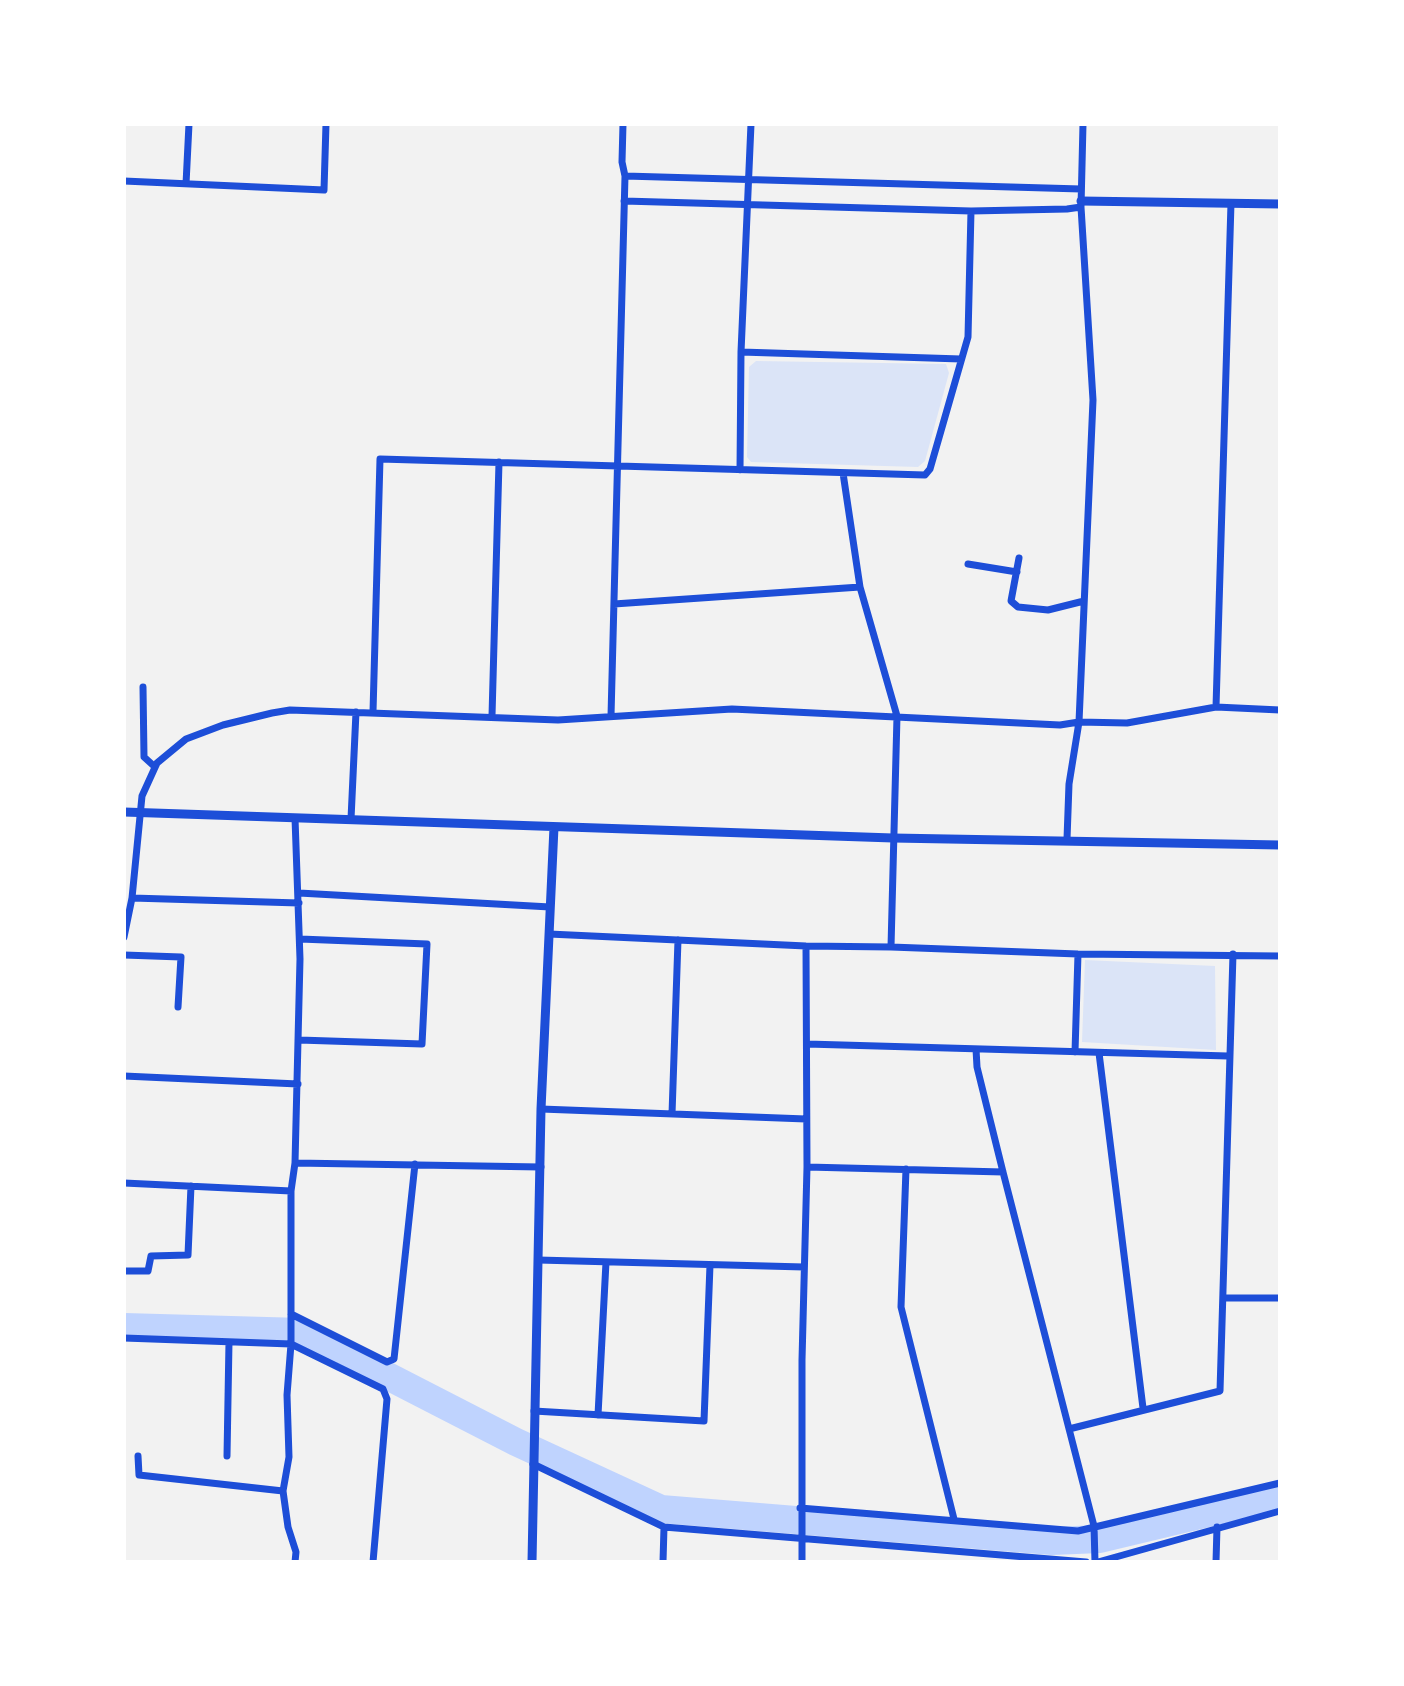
<!DOCTYPE html>
<html>
<head>
<meta charset="utf-8">
<style>
  body { margin:0 }
  #map { position:relative; width:1404px; height:1686px; overflow:hidden; background:#f2f2f2; font-family:Roboto,sans-serif }
  canvas { display:block }
  .frame { position:absolute; inset:0; border:126px solid #fff; pointer-events:none }
</style>
</head>
<body>
<div id="map">
<canvas width="1404" height="1686"></canvas>
<div class="frame"></div>
</div>
<script>
const c = document.querySelector('canvas').getContext('2d');
c.lineJoin = 'round';
function fillPath(path, color) {
  c.fillStyle = color;
  c.fill(path, 'evenodd');
}
function shape(rows) {
  const path = new Path2D();
  for (const r of rows) {
    path.moveTo(r[0], r[1]);
    for (let i = 2; i < r.length; i += 2) path.lineTo(r[i], r[i + 1]);
  }
  return path;
}
function strokePath(path, color, width, dash) {
  c.strokeStyle = color;
  c.lineWidth = width;
  c.lineCap = dash ? 'butt' : 'round';
  c.setLineDash(dash || []);
  c.stroke(path);
}
const green = shape([
  [756,361,946,364,949,373,925,461,918,467,751,462,747,457,749,367],
  [1085,960,1215,966,1216,1050,1082,1042]
]);
const river = shape([
  [124,1327,302,1332,516,1442,661,1509,1052,1541,1100,1539,1280,1496]
]);
const minor = shape([
  [625,176,1081,189],
  [124,181,324,190,326,124],
  [186,184,189,124],
  [624,201,971,211,1067,209,1081,207],
  [741,352,961,359],
  [740,470,741,352,751,124],
  [843,473,860,587,897,716,891,947],
  [1019,558,1011,601,1018,607,1048,610,1084,601],
  [968,564,1017,572],
  [614,604,860,587],
  [143,687,144,757,155,767],
  [1216,707,1231,203],
  [373,712,380,459,925,475,930,469,968,337,971,211],
  [492,716,499,462],
  [611,716,625,176,622,162,623,124],
  [351,819,356,712],
  [1067,839,1069,784,1079,722,1093,400,1081,207,1083,124],
  [299,893,550,907],
  [132,898,299,903],
  [549,934,806,946,891,947,1078,954,1280,956],
  [124,937,132,898,142,796,157,763,186,739,223,725,272,713,290,710,558,720,732,709,1060,725,1079,722,1127,723,1216,707,1280,710],
  [124,955,181,957,178,1007],
  [299,1040,422,1044,427,944,300,939],
  [807,1044,1228,1056],
  [976,1049,977,1067,1003,1172,1094,1526,1095,1562],
  [1075,1052,1078,954],
  [1099,1053,1143,1408],
  [124,1076,298,1084],
  [541,1109,806,1119],
  [672,1114,678,940],
  [295,1163,541,1167],
  [807,1167,1003,1172],
  [906,1169,901,1307,954,1519],
  [124,1183,291,1191],
  [538,1260,804,1267],
  [124,1271,148,1271,151,1256,188,1255,191,1186],
  [1223,1298,1280,1298],
  [291,1314,387,1362,394,1359,415,1164],
  [124,1338,291,1344,383,1389,387,1399,373,1562],
  [534,1411,704,1421,710,1265],
  [598,1415,606,1262],
  [1069,1429,1220,1391,1233,954],
  [138,1456,139,1475,283,1491],
  [227,1456,229,1342],
  [533,1464,664,1527,1086,1562],
  [800,1508,1078,1531,1280,1483],
  [295,1562,296,1552,288,1527,283,1491,289,1457,287,1395,291,1344,291,1191,295,1163,300,959,295,818],
  [663,1562,664,1527],
  [802,1562,802,1360,807,1167,806,946],
  [1098,1562,1280,1511],
  [1216,1562,1217,1527]
]);
const tertiary = shape([
  [1081,201,1280,204],
  [124,812,893,838,1280,845],
  [532,1562,541,1109,554,827]
]);
fillPath(green, '#dbe4f7');
strokePath(river, '#bfd3fe', 28);
strokePath(minor, '#1d4ed8', 7);
strokePath(tertiary, '#1d4ed8', 9);
</script>
</body>
</html>
